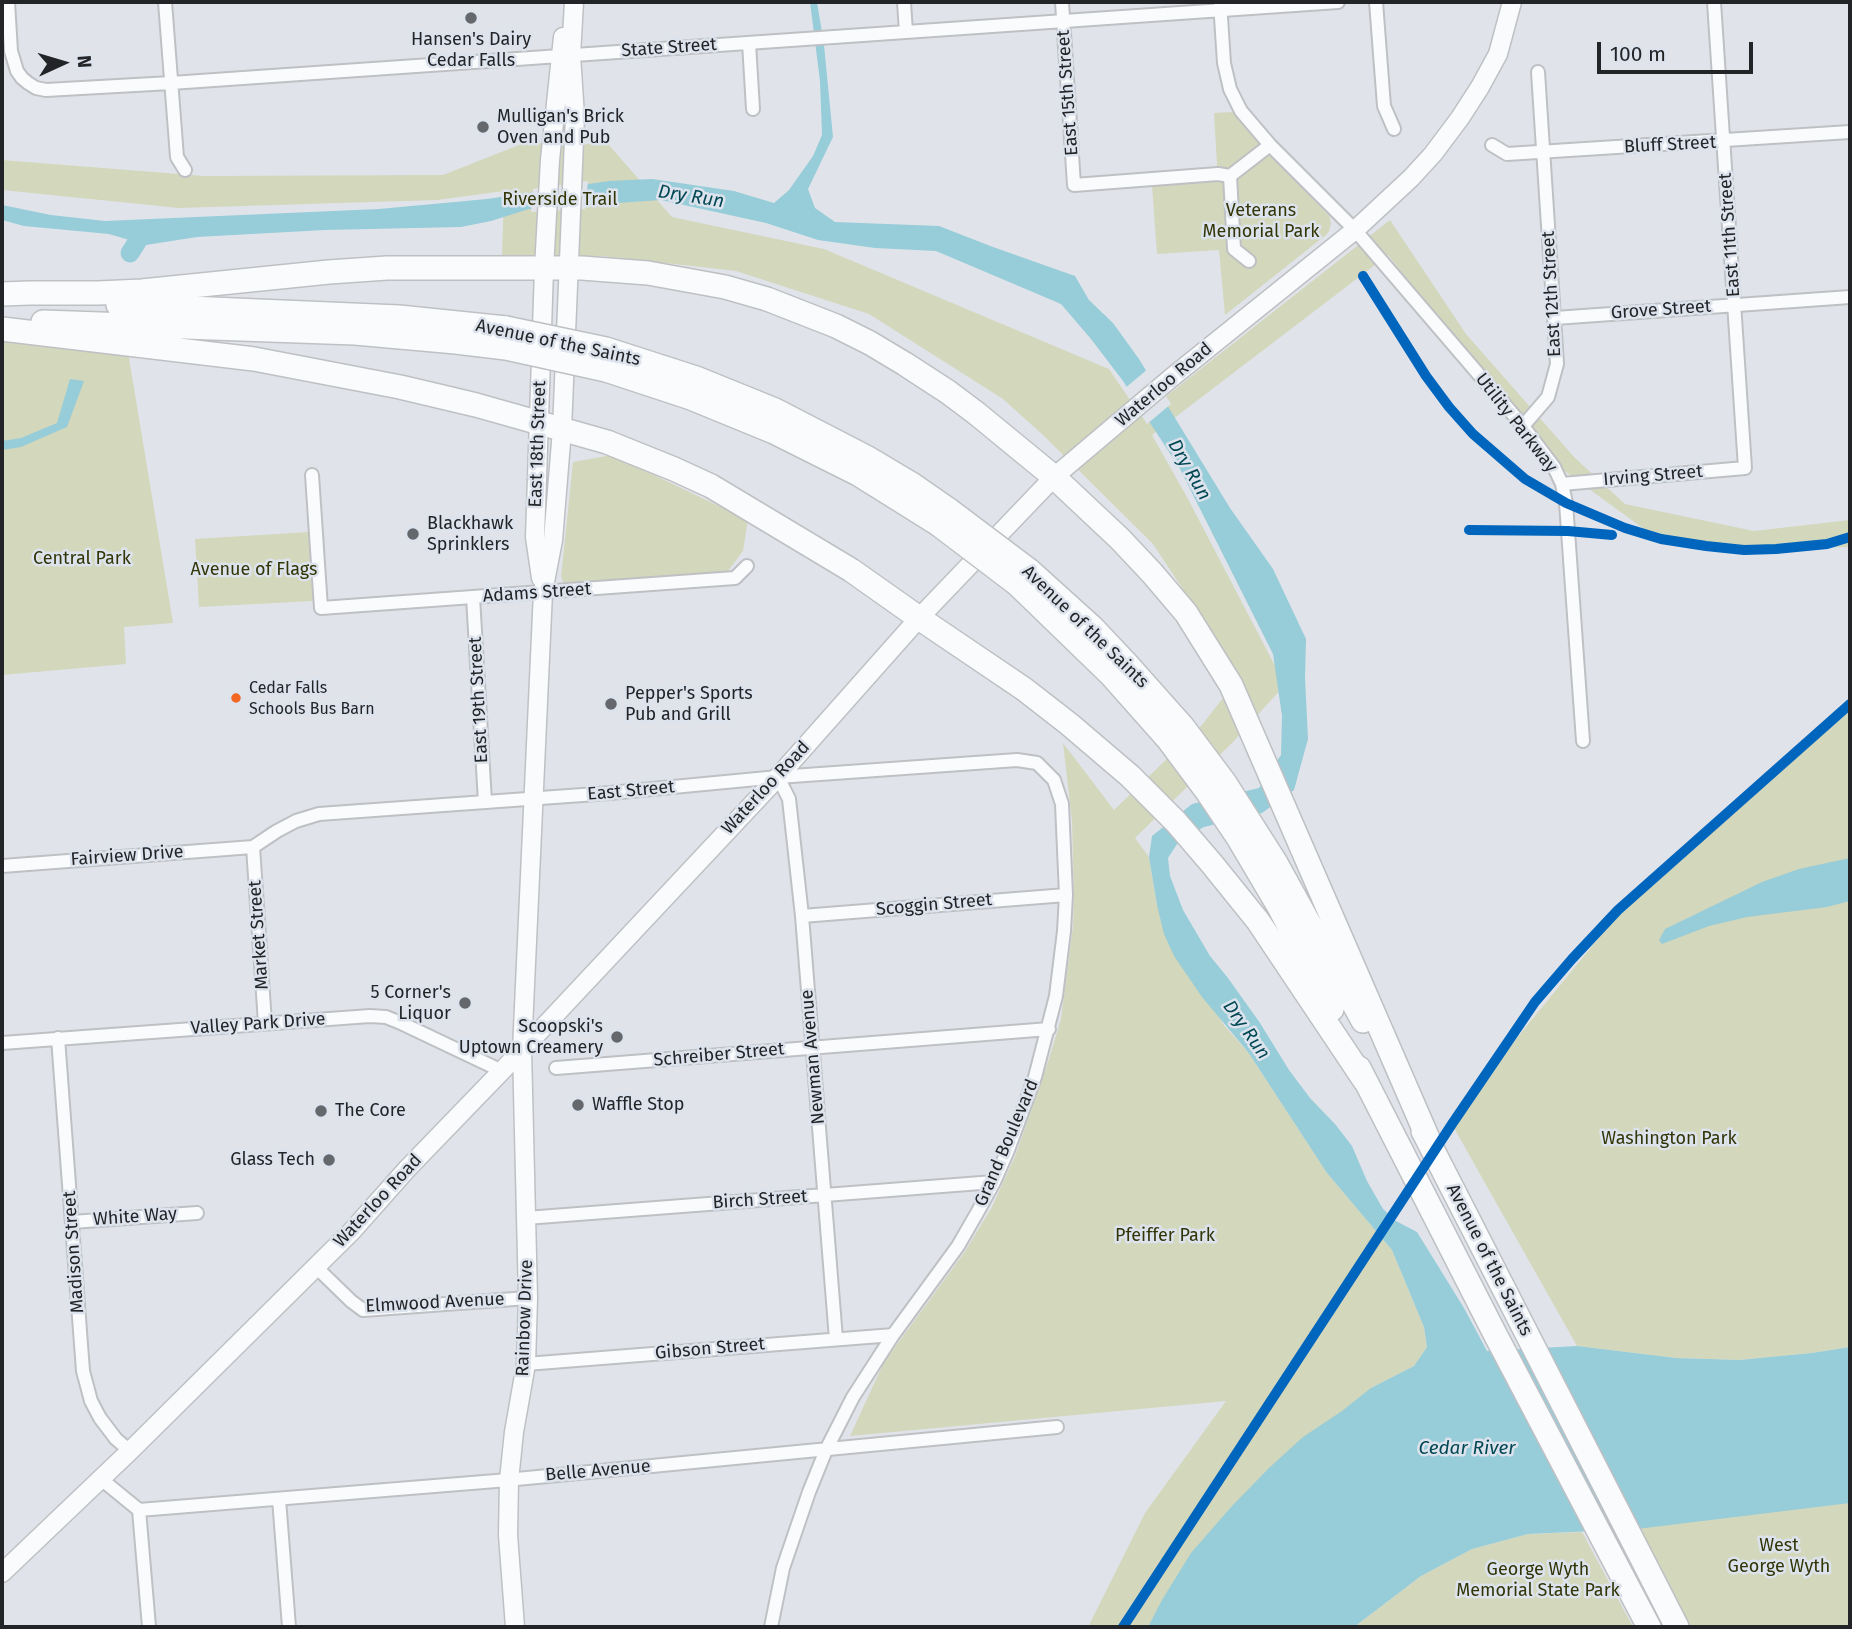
<!DOCTYPE html>
<html>
<head>
<meta charset="utf-8">
<style>
  body { margin:0 }
  #map { position:relative; width:1852px; height:1629px; overflow:hidden; background:#e0e4ea; font-family:"Fira Sans",sans-serif }
  canvas { display:block }
  .frame { position:absolute; inset:0; border:4px solid #222428; pointer-events:none }
  .north { position:absolute; left:28px; top:28px; width:70px; height:70px; -webkit-text-stroke:5px #dde3ed; paint-order:stroke; rotate:86deg; font-size:19px; font-weight:700; line-height:28px; text-align:center; color:#222428 }
  .north::after { content:''; display:block; margin:auto; width:24px; height:32px; background:#222428; clip-path:polygon(50% 0,100% 100%,50% 72%,0 100%) }
  .scale { position:absolute; left:1597px; top:42px; width:156px; height:32px; box-sizing:border-box; border:4px solid #222428; border-top:0; padding-left:9px; font-size:21px; line-height:24px; white-space:nowrap; color:#222428; -webkit-text-stroke:5px #dde3ed; paint-order:stroke }
</style>
</head>
<body>
<div id="map">
<canvas width="1852" height="1629"></canvas>
<div class="frame"></div>
<div class="north">N</div>
<div class="scale">100 m</div>
</div>
<script>
const c = document.querySelector('canvas').getContext('2d');
c.lineJoin = 'round';
function fillPath(path, color) {
  c.fillStyle = color;
  c.fill(path, 'evenodd');
}
function shape(rows) {
  const path = new Path2D();
  for (const r of rows) {
    path.moveTo(r[0], r[1]);
    for (let i = 2; i < r.length; i += 2) path.lineTo(r[i], r[i + 1]);
  }
  return path;
}
function strokePath(path, color, width, dash) {
  c.strokeStyle = color;
  c.lineWidth = width;
  c.lineCap = dash ? 'butt' : 'round';
  c.setLineDash(dash || []);
  c.stroke(path);
}
function write(font, color, halo, rows, align = 'center') {
  c.font = font + ' "Fira Sans",sans-serif';
  c.lineWidth = 5;
  c.setLineDash([]);
  c.textBaseline = 'middle';
  c.strokeStyle = halo;
  c.fillStyle = color;
  for (const [text, x, y, turn = 0] of rows) {
    c.save();
    c.translate(x, y);
    c.rotate((+turn || 0) * Math.PI / 180);
    c.textAlign = isNaN(turn) ? turn : align;
    if (halo) c.strokeText(text, 0, 0);
    c.fillText(text, 0, 0);
    c.restore();
  }
}
const green = shape([
  [1233,112,1279,164,1330,217,1331,224,1329,231,1326,235,1225,315,1219,250,1157,254,1152,186,1218,181,1214,113],
  [524,143,608,144,672,217,824,249,1109,369,1141,416,1390,220,1466,334,1575,458,1625,504,1754,531,1850,520,1850,547,1776,549,1659,540,1548,459,1388,255,1152,435,1188,499,1285,685,1233,742,1135,838,1149,857,1157,905,1223,1024,1248,1052,1327,1173,1392,1250,1424,1327,1427,1347,1414,1366,1371,1388,1157,1627,1088,1627,1145,1513,1226,1401,850,1436,884,1362,964,1253,992,1207,1016,1154,1049,1059,1061,1019,1073,926,1074,898,1072,821,1063,743,1114,810,1202,725,1240,676,1153,544,1044,436,1003,399,869,314,736,271,602,256,502,256,504,191,437,200,179,208,2,190,2,160,204,176,443,175],
  [2,341,128,352,173,623,124,627,126,664,2,675],
  [612,455,748,520,743,551,722,579,567,590,561,577,573,462],
  [309,532,313,601,199,607,195,539],
  [1850,706,1850,1347,1812,1353,1739,1360,1676,1358,1577,1346,1454,1128,1494,1066,1620,912],
  [1850,1477,1850,1627,1677,1627,1611,1500],
  [1582,1532,1633,1627,1354,1627,1421,1576,1472,1549,1528,1534]
]);
const water = shape([
  [810,2,817,2,824,45,833,137,808,189,815,208,835,222,939,226,993,247,1075,276,1089,300,1113,323,1139,359,1230,508,1273,569,1306,639,1305,678,1308,739,1294,790,1262,813,1204,827,1179,841,1168,858,1170,876,1183,910,1210,956,1228,978,1260,1023,1289,1070,1310,1098,1335,1124,1352,1146,1367,1181,1383,1209,1396,1221,1417,1232,1464,1308,1487,1351,1577,1346,1676,1358,1739,1360,1812,1353,1850,1347,1850,1503,1637,1529,1528,1534,1472,1549,1421,1576,1354,1627,1148,1627,1162,1600,1191,1553,1232,1506,1269,1468,1303,1437,1342,1411,1371,1388,1414,1366,1427,1347,1424,1327,1392,1250,1327,1173,1248,1052,1202,997,1174,956,1164,934,1157,905,1149,857,1152,836,1192,804,1259,788,1281,755,1282,716,1273,654,1180,469,1123,381,1091,339,1061,304,936,251,875,248,818,240,766,223,661,200,529,209,491,221,461,227,325,230,197,237,146,245,109,234,24,226,2,220,2,205,51,215,105,221,379,209,487,199,609,181,652,179,734,191,774,203,789,190,813,156,822,135,820,81],
  [70,379,84,381,67,427,21,447,2,450,2,441,21,438,57,423],
  [1850,858,1850,901,1827,907,1747,917,1709,926,1662,944,1659,940,1665,929,1762,882,1799,869]
]);
const pier = shape([
  [588,181,585,209,531,212,533,189],
  [1149,368,1171,404,1147,424,1124,389]
]);
const river = shape([
  [130,253,142,234,156,230]
]);
const minor = shape([
  [8,2,11,51,17,71,22,78,28,83,36,88,46,90,171,83,1338,2],
  [165,2,177,157,185,170],
  [904,2,906,32],
  [1062,2,1074,185,1218,174,1230,176,1270,145],
  [1220,2,1224,63,1230,89,1241,111,1270,145,1355,230,1523,426,1554,467,1562,484,1566,503,1583,741],
  [1376,2,1384,106,1394,129],
  [749,43,753,109],
  [1492,145,1507,154,1850,132],
  [1230,176,1234,249,1249,261],
  [1555,318,1850,297],
  [1523,426,1548,397,1557,364,1538,72],
  [312,475,321,608,735,578,747,566],
  [1562,484,1745,468,1714,2],
  [473,597,485,802],
  [778,777,789,799,802,916,836,1339],
  [253,847,265,1023],
  [2,866,253,847,277,831,296,821,319,814,610,793,778,777,1017,760,1037,763,1054,780,1062,804,1066,895,1064,931,1056,996,1035,1077,1008,1150,994,1182,977,1213,958,1246,893,1335,853,1397,826,1450,809,1492,783,1568,771,1627],
  [802,916,1066,895],
  [58,1038,83,1371,91,1401,100,1418,116,1439,130,1451],
  [2,1043,370,1016,386,1017,401,1023,502,1071],
  [556,1068,1049,1029],
  [526,1218,994,1182],
  [72,1222,197,1213],
  [316,1267,351,1301,363,1310,528,1298],
  [526,1364,893,1335],
  [101,1479,139,1510,149,1627],
  [279,1499,289,1627],
  [139,1510,496,1481,1057,1427]
]);
const secondary = shape([
  [541,578,535,537,544,269,550,160,563,37],
  [2,1573,130,1451,352,1231,407,1169,522,1050,778,777,919,618,1054,477,1171,378,1355,230,1411,178,1433,154,1460,118,1480,87,1498,54,1512,2],
  [515,1627,508,1535,509,1480,514,1432,526,1364,528,1298,522,1050,543,592,553,540,562,430,575,116,571,55,574,2]
]);
const motorway = shape([
  [2,294,29,293,98,293,142,291,329,272,387,268,582,268,648,273,725,287,767,299,836,326,870,343,905,364,948,392,976,413,1054,477,1120,539,1152,573,1186,613,1231,685,1430,1143],
  [118,305,399,317,506,328],
  [43,322,355,333,456,342,506,348],
  [2,329,254,359,400,387,476,405,607,442,674,469,711,486,851,570,919,618,1024,689,1069,724,1130,776,1176,822,1212,864,1258,921,1365,1081],
  [606,349,696,378,775,410,866,457,913,485,949,510],
  [606,370,691,398,774,432,858,474,938,524],
  [1030,571,1092,627,1126,663,1183,727,1225,783,1276,863,1363,1021],
  [1017,584,1112,676,1167,738,1208,793,1237,836,1279,907,1332,1009],
  [1359,1068,1495,1334,1649,1627],
  [1423,1131,1677,1627]
]);
const motorwayBridge = shape([
  [506,328,606,349],
  [506,348,606,370],
  [949,510,1030,571],
  [938,524,1017,584]
]);
const rail1 = shape([
  [1363,276,1426,376,1449,407,1473,434,1525,479,1566,503,1625,528,1661,539,1706,546,1744,550,1776,549,1827,544,1850,537],
  [1469,530,1568,531,1612,535],
  [1123,1627,1452,1124,1535,1002,1572,959,1618,910,1850,704]
]);
const markers = [
  [471,18,7,"#64676c"],
  [483,127,7,"#64676c"],
  [413,534,7,"#64676c"],
  [236,698,6,"#f26522"],
  [611,704,7,"#64676c"],
  [465,1003,7,"#64676c"],
  [617,1037,7,"#64676c"],
  [578,1105,7,"#64676c"],
  [321,1111,7,"#64676c"],
  [329,1160,7,"#64676c"]
];
const busNames = [
  ["Cedar Falls",249,689],
  ["Schools Bus Barn",249,710]
];
const poiNames = [
  ["Hansen's Dairy",471,40,"center"],
  ["Cedar Falls",471,61,"center"],
  ["Mulligan's Brick",497,117],
  ["Oven and Pub",497,138],
  ["Blackhawk",427,524],
  ["Sprinklers",427,545],
  ["Pepper's Sports",625,694],
  ["Pub and Grill",625,715],
  ["5 Corner's",451,993,"right"],
  ["Liquor",451,1014,"right"],
  ["Scoopski's",603,1027,"right"],
  ["Uptown Creamery",603,1048,"right"],
  ["Waffle Stop",592,1105],
  ["The Core",335,1111],
  ["Glass Tech",315,1160,"right"]
];
const streetNames = [
  ["State Street",669,48,-4],
  ["East 15th Street",1068,93,-94],
  ["Bluff Street",1670,145,-3],
  ["East 11th Street",1730,235,-94],
  ["East 12th Street",1552,294,-93],
  ["Grove Street",1661,310,-4],
  ["Avenue of the Saints",558,343,12],
  ["Waterloo Road",1164,385,-40],
  ["Utility Parkway",1516,423,52],
  ["East 18th Street",538,444,-88],
  ["Irving Street",1653,476,-5],
  ["Adams Street",537,593,-4],
  ["Avenue of the Saints",1085,627,44],
  ["East 19th Street",479,700,-93],
  ["Waterloo Road",766,788,-47],
  ["East Street",631,791,-5],
  ["Fairview Drive",127,856,-4],
  ["Scoggin Street",934,905,-5],
  ["Market Street",259,935,-94],
  ["Valley Park Drive",258,1024,-4],
  ["Schreiber Street",719,1055,-5],
  ["Newman Avenue",813,1057,-95],
  ["Grand Boulevard",1007,1143,-67],
  ["Birch Street",760,1200,-4],
  ["Waterloo Road",378,1201,-47],
  ["White Way",135,1217,-4],
  ["Madison Street",74,1252,-94],
  ["Avenue of the Saints",1489,1260,63],
  ["Elmwood Avenue",435,1303,-3],
  ["Rainbow Drive",525,1318,-88],
  ["Gibson Street",710,1349,-5],
  ["Belle Avenue",598,1471,-5]
];
const parkNames = [
  ["Riverside Trail",560,200],
  ["Veterans",1261,211],
  ["Memorial Park",1261,232],
  ["Central Park",82,559],
  ["Avenue of Flags",254,570],
  ["Washington Park",1669,1139],
  ["Pfeiffer Park",1165,1236],
  ["West",1779,1546],
  ["George Wyth",1779,1567],
  ["George Wyth",1538,1570],
  ["Memorial State Park",1538,1591]
];
const waterNames = [
  ["Dry Run",691,197,9],
  ["Dry Run",1189,470,60],
  ["Dry Run",1246,1030,55],
  ["Cedar River",1467,1449]
];
fillPath(green, '#d3d7bc');
fillPath(water, '#97ccd9');
fillPath(pier, '#e0e4ea');
strokePath(river, '#97ccd9', 19);
strokePath(minor, '#bec0c4', 16);
strokePath(secondary, '#bec0c4', 21);
strokePath(motorway, '#bec0c4', 26);
strokePath(minor, '#fafbfc', 12);
strokePath(secondary, '#fafbfc', 18);
strokePath(motorway, '#fafbfc', 23);
strokePath(motorwayBridge, '#bec0c4', 26, []);
strokePath(motorwayBridge, '#fafbfc', 23);
strokePath(rail1, '#0065bd', 10);
for (const [x, y, r, color] of markers) {
  const dot = new Path2D();
  dot.arc(x, y, r, 0, 2 * Math.PI);
  c.fillStyle = color;
  c.fill(dot);
  strokePath(dot, '#dde3ed', 2.5);
}
write('16px', '#222428', '#dde3ed', busNames, 'left');
write('18px', '#222428', '#dde3ed', poiNames, 'left');
write('18px', '#222428', '#dde3ed', streetNames);
write('18px', '#323506', '#dde3ed', parkNames);
write('italic 19px', '#024854', '#dde3ed', waterNames);
</script>
</body>
</html>
